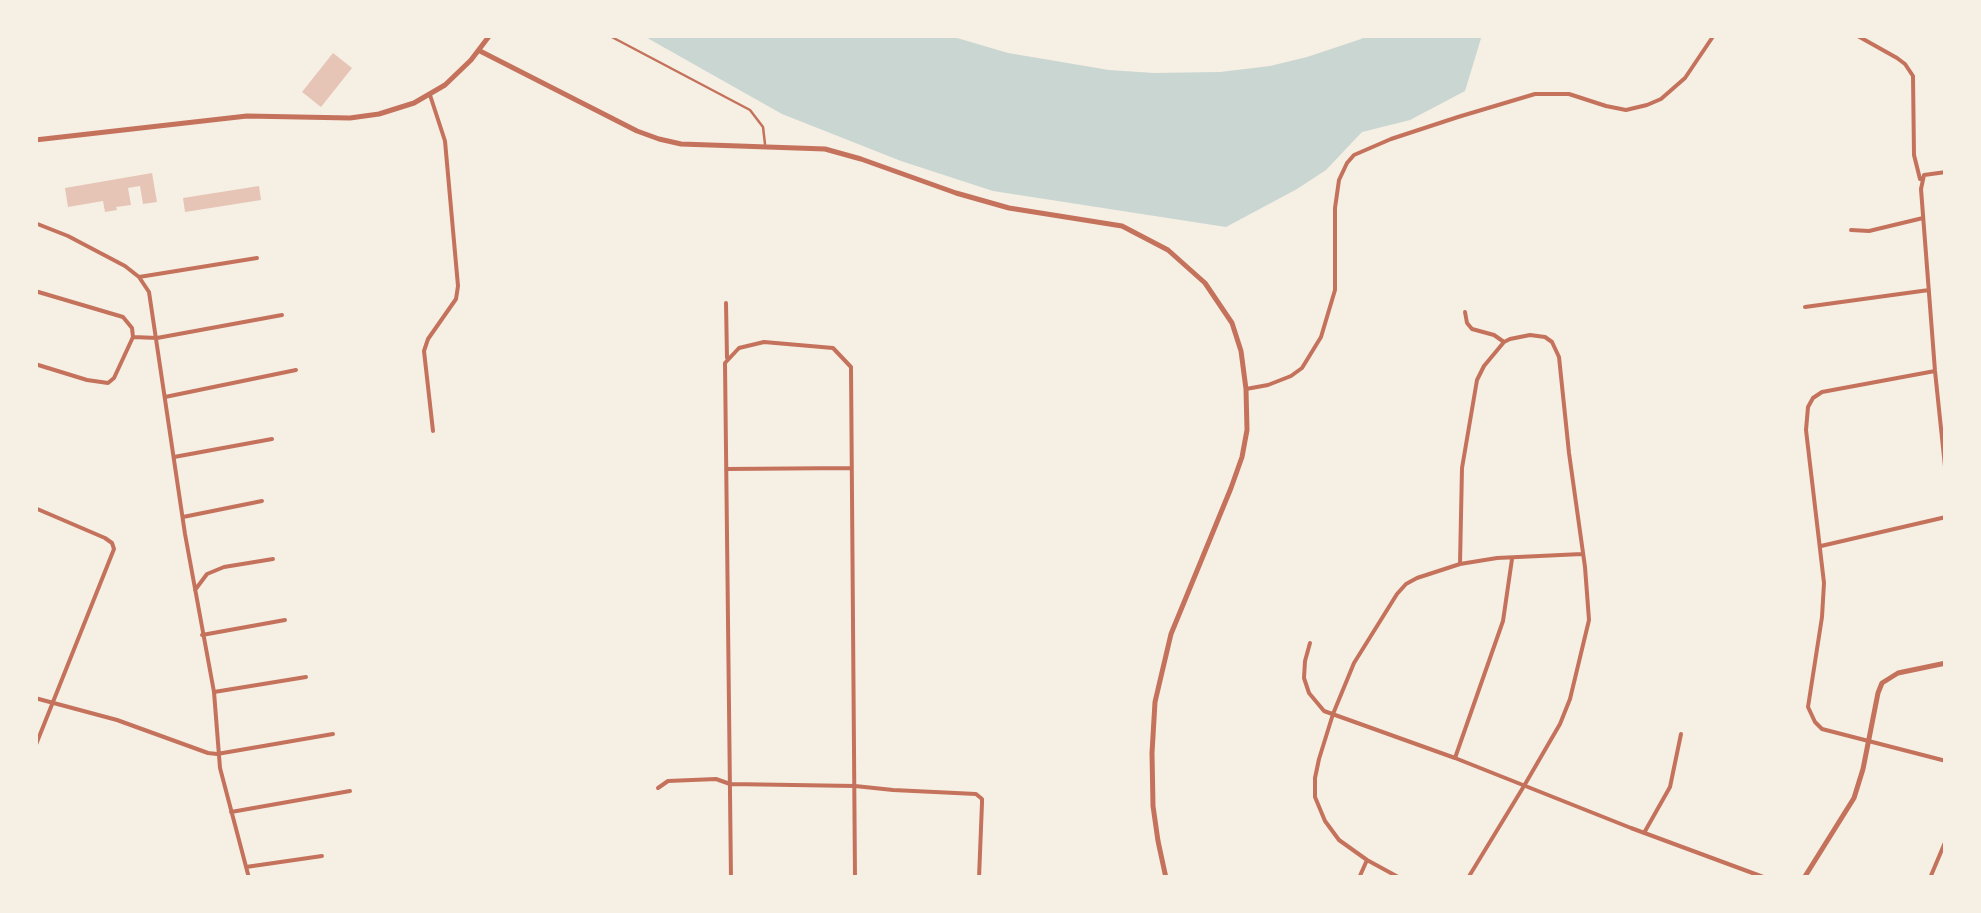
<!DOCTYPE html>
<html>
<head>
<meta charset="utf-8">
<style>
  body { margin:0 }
  #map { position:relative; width:1981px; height:913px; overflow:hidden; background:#f6efe4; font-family:Ubuntu,sans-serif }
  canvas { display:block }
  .frame { position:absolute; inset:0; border:38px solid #f6efe4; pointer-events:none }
</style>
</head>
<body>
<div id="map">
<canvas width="1981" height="913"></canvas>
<div class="frame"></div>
</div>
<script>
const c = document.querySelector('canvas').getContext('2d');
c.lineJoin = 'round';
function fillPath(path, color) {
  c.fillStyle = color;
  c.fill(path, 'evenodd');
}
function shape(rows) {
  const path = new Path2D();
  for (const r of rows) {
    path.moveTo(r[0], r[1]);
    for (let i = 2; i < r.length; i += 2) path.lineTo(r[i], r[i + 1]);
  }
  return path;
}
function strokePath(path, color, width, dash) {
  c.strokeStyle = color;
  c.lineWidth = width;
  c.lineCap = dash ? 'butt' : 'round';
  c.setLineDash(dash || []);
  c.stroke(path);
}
const water = shape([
  [642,35,947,35,1008,53,1109,70,1154,73,1220,72,1270,66,1307,57,1361,39,1366,35,1482,35,1465,91,1410,120,1362,132,1326,170,1297,189,1226,227,993,191,901,161,782,114]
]);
const building = shape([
  [333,53,352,68,321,107,302,92],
  [152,173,157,202,143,204,140,186,128,188,131,205,116,207,117,210,105,212,103,201,68,207,65,188],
  [259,186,261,200,185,212,183,198]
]);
const service = shape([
  [608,35,750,110,763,127,765,144]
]);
const minor = shape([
  [1856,35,1897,58,1905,64,1913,76,1914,155,1920,179],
  [430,95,445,141,458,286,456,299,428,339,424,351,433,431],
  [1946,172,1924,175,1921,189,1935,371,1946,476],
  [35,223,68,236,125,266,139,277,149,292,185,534,214,692,220,768,249,878],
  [1851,230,1869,231,1923,218],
  [139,277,257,258],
  [35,291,123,317,132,328,133,337,114,378,108,383,87,380,35,364],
  [726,303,727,358],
  [1805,307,1929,290],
  [1465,312,1467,323,1472,329,1494,335,1504,342],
  [133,337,157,338,282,315],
  [1935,371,1822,392,1813,398,1808,407,1806,430,1824,583,1822,617,1808,707,1815,722,1822,729,1946,761],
  [1246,389,1268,385,1291,376,1302,368,1321,337,1335,290,1335,208,1339,180,1347,163,1354,155,1391,139,1458,117,1535,94,1569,94,1606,106,1626,110,1647,105,1661,99,1685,78,1714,35],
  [165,397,296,370],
  [174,457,272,439],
  [726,469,851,468],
  [35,508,105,538,112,543,114,549,35,747],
  [183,517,262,501],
  [1821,546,1946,517],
  [1460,564,1462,468,1477,380,1484,366,1504,342,1510,339,1530,335,1545,337,1552,342,1559,357,1569,453,1585,567,1589,620,1570,699,1560,724,1524,786,1468,878],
  [195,590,207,574,224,567,273,559],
  [202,635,285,620],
  [1310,643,1305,661,1304,678,1309,693,1324,711,1455,758,1631,828,1766,878],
  [214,692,306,677],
  [35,698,117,720,208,753,217,754,333,734],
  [1455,758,1503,621,1512,559],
  [658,788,668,781,716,779,730,784,855,786,893,790,976,794,982,799,982,803,979,878],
  [231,812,350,791],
  [1644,833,1670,787,1681,734],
  [246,867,322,856],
  [731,878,725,363,739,348,764,342,833,348,851,367,855,878],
  [1359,878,1367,860],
  [1400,878,1367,860,1339,840,1325,821,1315,797,1315,778,1319,759,1333,714,1354,663,1397,594,1406,584,1417,578,1460,564,1497,558,1582,554],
  [1930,878,1946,840]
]);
const tertiary = shape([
  [480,51,637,131,659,139,681,144,825,149,861,159,956,193,1009,208,1122,226,1168,250,1205,283,1232,323,1241,351,1246,389,1247,430,1242,457,1231,488,1171,634,1155,702,1152,753,1153,806,1158,841,1166,878],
  [35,140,247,116,350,118,379,114,414,103,445,85,471,60,490,35],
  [1804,878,1854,798,1863,769,1878,693,1882,683,1898,673,1946,663]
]);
fillPath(water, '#c9d6d2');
fillPath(building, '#e6c5b7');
strokePath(service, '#c5725c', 2.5);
strokePath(minor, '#c5725c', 4);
strokePath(tertiary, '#c5725c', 5);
</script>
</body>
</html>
